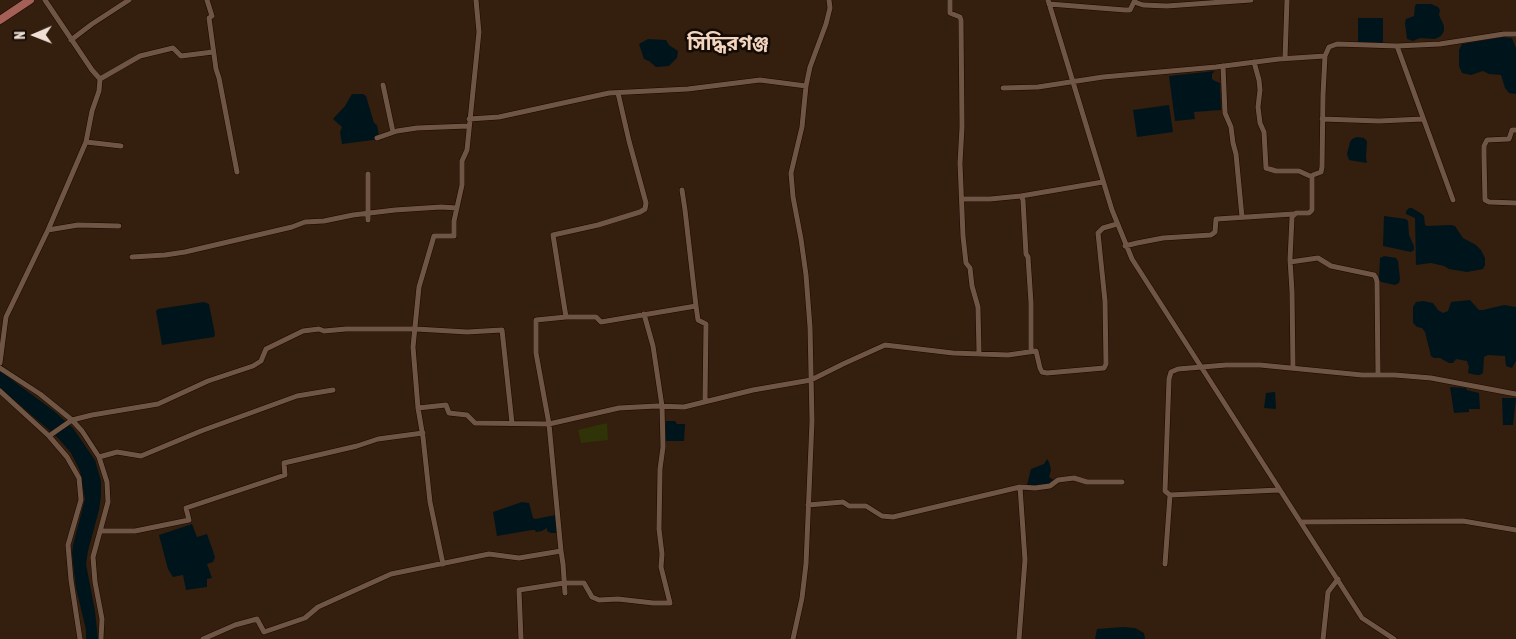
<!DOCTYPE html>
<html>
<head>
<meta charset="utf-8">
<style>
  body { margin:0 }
  #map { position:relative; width:1516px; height:639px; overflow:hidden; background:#341e0d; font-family:"Asap Condensed",sans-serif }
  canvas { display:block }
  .north { position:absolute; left:10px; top:10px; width:50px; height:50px; -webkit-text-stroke:4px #150b05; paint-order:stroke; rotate:269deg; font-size:14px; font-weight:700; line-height:20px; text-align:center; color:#efdfd5 }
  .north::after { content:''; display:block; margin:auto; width:18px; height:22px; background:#efdfd5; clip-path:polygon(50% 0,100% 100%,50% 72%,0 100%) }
</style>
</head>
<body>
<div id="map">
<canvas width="1516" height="639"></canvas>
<div class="north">N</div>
</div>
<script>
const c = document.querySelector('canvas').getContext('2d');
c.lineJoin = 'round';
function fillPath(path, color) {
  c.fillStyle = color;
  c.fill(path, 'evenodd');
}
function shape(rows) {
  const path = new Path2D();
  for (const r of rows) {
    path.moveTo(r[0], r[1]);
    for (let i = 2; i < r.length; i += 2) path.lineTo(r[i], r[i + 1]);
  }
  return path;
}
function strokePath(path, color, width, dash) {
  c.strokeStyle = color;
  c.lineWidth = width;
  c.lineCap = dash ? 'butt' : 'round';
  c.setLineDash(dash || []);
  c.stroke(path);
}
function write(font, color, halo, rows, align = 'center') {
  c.font = font + ' "Asap Condensed","Noto Sans Bengali",sans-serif';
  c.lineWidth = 5;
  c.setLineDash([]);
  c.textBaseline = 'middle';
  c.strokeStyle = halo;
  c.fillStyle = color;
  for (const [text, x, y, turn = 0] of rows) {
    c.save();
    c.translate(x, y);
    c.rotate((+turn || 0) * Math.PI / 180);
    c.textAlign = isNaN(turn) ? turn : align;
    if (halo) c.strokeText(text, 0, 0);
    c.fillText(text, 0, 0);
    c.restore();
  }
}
const green = shape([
  [607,423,608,440,581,443,578,430]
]);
const water = shape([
  [1416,4,1431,4,1438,7,1440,10,1439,15,1444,26,1444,31,1441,36,1435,39,1420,38,1413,41,1407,39,1405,23,1406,19,1414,16,1415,6],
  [1358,18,1383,18,1383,44,1358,44],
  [1503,37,1512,38,1516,48,1516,94,1509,93,1505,88,1501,75,1489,74,1483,71,1471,75,1462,73,1459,66,1459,50,1462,44],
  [648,39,666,40,669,45,678,51,677,58,669,66,656,67,649,61,644,59,639,44],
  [1215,71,1212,74,1212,79,1215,81,1220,83,1221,110,1194,112,1195,119,1175,121,1169,76],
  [352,94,363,94,366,96,374,123,377,125,379,136,373,140,342,144,340,132,342,127,333,119,345,106],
  [1169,105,1173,132,1137,137,1133,110],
  [1357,137,1364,138,1367,141,1366,157,1367,163,1349,160,1347,154,1350,142,1352,139],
  [1409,208,1412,208,1422,214,1424,216,1425,225,1427,226,1451,225,1455,226,1463,238,1476,245,1481,250,1485,258,1485,265,1483,269,1467,272,1449,269,1444,266,1431,263,1416,265,1415,218,1406,214,1406,211],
  [1384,216,1406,219,1408,221,1409,235,1414,246,1414,250,1411,252,1383,246],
  [1384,256,1396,258,1398,261,1400,279,1399,283,1395,285,1381,282,1379,279,1380,258],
  [1470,300,1479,310,1483,310,1504,305,1516,307,1516,361,1512,368,1506,366,1505,356,1488,355,1484,357,1483,373,1480,375,1476,375,1468,373,1469,367,1467,361,1456,359,1453,363,1449,363,1440,358,1434,358,1431,356,1425,332,1422,328,1417,327,1413,323,1413,307,1416,302,1423,301,1433,303,1438,310,1443,313,1448,311,1451,302],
  [204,302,209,304,215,334,214,337,162,345,156,311,158,309],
  [0,371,54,411,73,428,95,460,101,481,101,496,99,510,88,551,86,564,95,611,98,639,86,639,86,630,76,588,72,554,73,545,85,499,80,471,71,453,57,437,0,388],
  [1450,387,1466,388,1467,390,1479,393,1480,409,1469,409,1469,412,1454,413],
  [1275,392,1276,409,1264,408,1266,393],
  [1502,398,1516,398,1513,425,1503,425],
  [666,421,675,421,677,424,685,424,684,441,665,441],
  [1047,459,1049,462,1051,470,1049,477,1055,481,1050,485,1042,486,1027,485,1031,469,1044,464],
  [522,502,529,503,533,518,535,519,556,515,558,533,551,533,547,531,547,528,542,531,536,532,535,530,532,530,497,536,493,512],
  [192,524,197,537,207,534,215,557,213,562,207,564,212,578,207,579,207,587,186,590,183,575,173,577,168,569,159,535],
  [1124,627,1135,628,1144,633,1145,639,1095,639,1097,629]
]);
const minor = shape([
  [207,0,212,16,209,18,216,69,219,78,237,172],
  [950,0,950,13,960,17,961,20,962,127,960,163,963,236,966,263,970,268,972,286,978,307,979,353],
  [1048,0,1112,210,1132,259,1362,618,1394,639],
  [1134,2,1143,5,1167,6,1251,0],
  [1049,4,1125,10,1130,10,1135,0],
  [71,40,92,24,129,0],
  [1397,46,1453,200],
  [1285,59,1287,0],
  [1254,62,1259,80,1260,90,1258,107,1260,123,1264,132,1266,168,1276,171,1299,171,1312,177],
  [1223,66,1225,113,1231,127,1233,143,1236,154,1242,217],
  [100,79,140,56,173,48,181,56,213,52],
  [383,85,393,132],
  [1003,88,1038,87,1103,77,1216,67,1279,59,1325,56],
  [469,119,499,117,609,93,688,89,760,80,806,86],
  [1322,119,1379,121,1423,119],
  [1516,130,1512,130,1509,139,1487,140,1484,146,1484,156,1485,200,1489,202,1516,203],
  [377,138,397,131,417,128,468,126],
  [86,142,121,146],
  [682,190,685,210,696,306],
  [1021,196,1103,182],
  [963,199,990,199,1021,196,1023,200,1026,254,1028,257,1031,303,1031,351],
  [368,220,368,174],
  [48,230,78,225,119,226],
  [1125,246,1137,243,1163,238,1211,235,1215,232,1216,219,1217,219,1293,214],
  [132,257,165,255,185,252,292,227,305,222,324,221,353,215,395,210,441,207,457,208],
  [1290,262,1318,258,1331,266,1374,275,1376,278,1377,282,1378,375],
  [566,317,553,235,598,225,640,212,645,209,646,203,629,141,618,93],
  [0,363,6,317,48,230,86,142,92,111,99,91,100,79,92,70,45,0],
  [0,368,40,394,72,420,82,431,99,457,107,482,108,502,93,557,95,582,102,619,101,639],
  [1293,368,1292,292,1290,259,1292,217,1296,213,1309,213,1312,210,1312,177,1313,175,1321,172,1322,167,1323,95,1325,56,1329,47,1337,44,1397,46,1440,44,1504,34,1516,34],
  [0,391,49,436,67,457,79,478,81,500,68,545,71,580,80,639],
  [418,408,446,405,449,413,467,415,475,423,549,424,619,408,657,406,684,407,753,390,811,380,843,364,885,345,953,353,1008,355,1036,351,1040,368,1042,372,1047,373,1104,368,1106,364,1105,301,1098,233,1103,228,1117,224],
  [49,436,72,420,92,415,158,404,208,381,253,366,261,361,266,349,303,331,319,329,324,331,346,329,416,329,467,332,502,330,512,423],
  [99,457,117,452,141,456,201,431,297,396,333,390],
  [1020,487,1035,488,1050,486,1058,480,1074,478,1087,482,1122,482],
  [1170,495,1165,491,1169,379,1171,372,1178,369,1226,365,1260,365,1362,375,1395,375,1431,378,1516,394],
  [808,505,843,502,849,506,866,506,882,516,893,517,1020,487,1025,560,1019,639],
  [1301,522,1463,521,1516,530],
  [100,531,135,531,189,520,186,508,285,475,284,463,357,446,378,439,423,433],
  [561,551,563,564,565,593],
  [443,564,430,502,423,437,418,408,413,347,419,287,434,236,454,236,454,221,462,185,462,161,467,150,479,32,476,0],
  [1165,564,1170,495,1279,490],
  [203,639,235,625,257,619,264,632,305,618,318,607,391,574,489,554,519,558,561,551,549,424,536,353,536,320,566,317,596,317,601,322,696,306,698,320,706,324,705,402],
  [521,639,519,590,564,583,584,583,592,597,599,600,618,599,653,603,670,603,661,567,662,554,659,529,660,469,663,447,662,406,653,346,644,314],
  [793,639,802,598,806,564,812,421,810,327,806,275,801,239,793,197,791,173,802,127,806,86,810,67,826,24,830,8,829,0],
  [1323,639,1328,592,1338,579]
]);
const primary = shape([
  [0,20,30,0]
]);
const districtNames = [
  ["সিদ্ধিরগঞ্জ",728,44]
];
fillPath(green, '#303308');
fillPath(water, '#00151b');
strokePath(minor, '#1b0700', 6);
strokePath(primary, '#1b0700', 9);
strokePath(minor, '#6f5543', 5);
strokePath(primary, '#a45f57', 8);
write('bold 20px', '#f2d4bf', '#150b05', districtNames);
</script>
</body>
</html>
